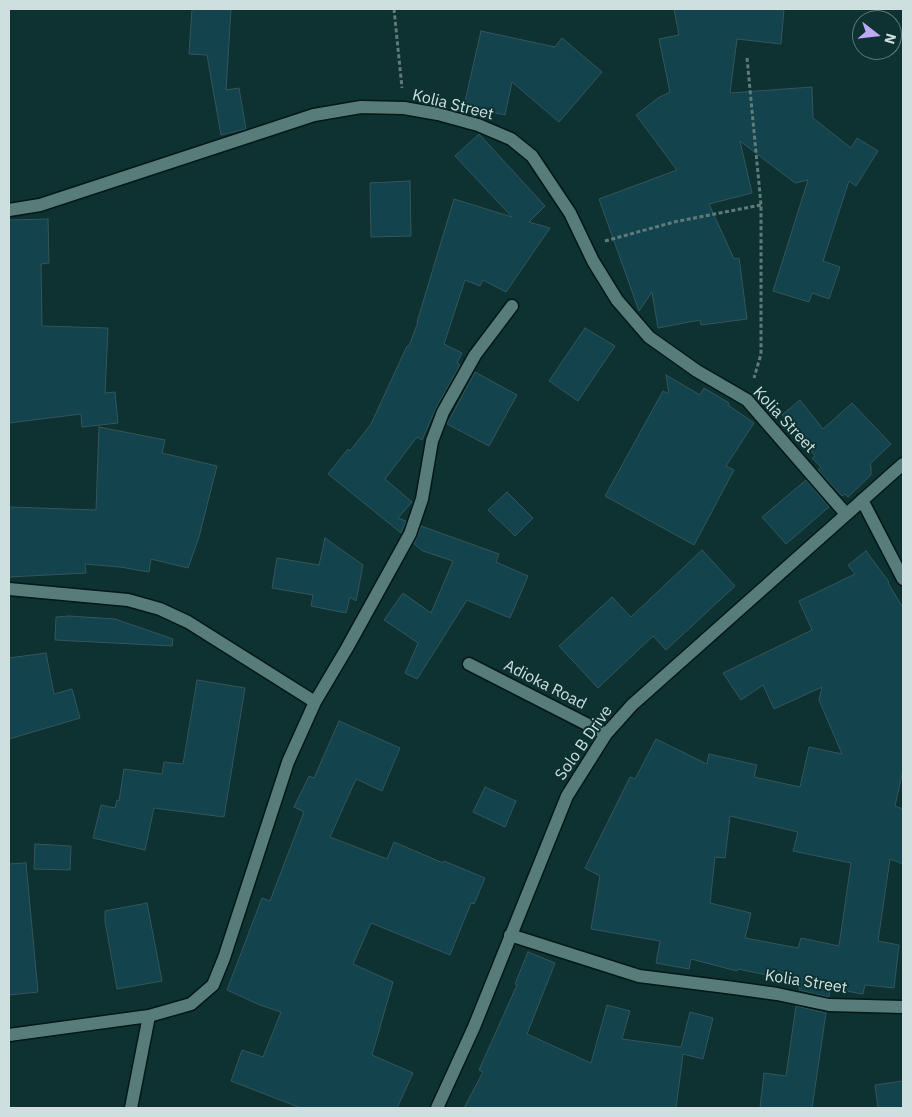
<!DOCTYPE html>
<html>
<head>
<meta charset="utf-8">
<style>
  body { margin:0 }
  #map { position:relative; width:912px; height:1117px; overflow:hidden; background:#0e3231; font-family:"IBM Plex Sans",sans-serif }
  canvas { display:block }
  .frame { position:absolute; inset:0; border:10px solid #cde0df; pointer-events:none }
  .north { position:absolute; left:852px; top:10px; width:50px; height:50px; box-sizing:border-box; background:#0e3231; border:1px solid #5a7877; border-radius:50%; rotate:106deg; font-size:14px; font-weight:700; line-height:20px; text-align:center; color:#cde0df }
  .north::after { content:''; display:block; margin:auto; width:18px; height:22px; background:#bea9f5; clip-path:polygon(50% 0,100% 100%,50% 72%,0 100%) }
</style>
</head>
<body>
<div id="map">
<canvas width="912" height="1117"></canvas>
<div class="frame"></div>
<div class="north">N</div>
</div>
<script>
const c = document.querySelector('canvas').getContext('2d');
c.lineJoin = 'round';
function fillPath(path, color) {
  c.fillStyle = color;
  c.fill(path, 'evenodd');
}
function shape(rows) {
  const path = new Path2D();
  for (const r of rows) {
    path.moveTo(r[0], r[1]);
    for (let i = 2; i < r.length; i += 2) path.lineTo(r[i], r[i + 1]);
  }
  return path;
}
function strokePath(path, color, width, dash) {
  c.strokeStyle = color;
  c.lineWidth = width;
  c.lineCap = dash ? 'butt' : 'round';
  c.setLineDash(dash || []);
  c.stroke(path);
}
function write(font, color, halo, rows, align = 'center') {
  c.font = font + ' "IBM Plex Sans",sans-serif';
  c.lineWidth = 4;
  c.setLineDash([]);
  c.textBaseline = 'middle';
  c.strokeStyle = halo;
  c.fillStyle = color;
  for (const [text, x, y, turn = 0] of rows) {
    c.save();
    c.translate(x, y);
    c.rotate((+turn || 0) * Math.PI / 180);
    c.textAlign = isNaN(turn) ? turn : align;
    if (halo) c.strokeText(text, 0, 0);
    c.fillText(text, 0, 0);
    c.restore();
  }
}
const building = shape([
  [192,9,231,9,226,90,239,88,246,129,221,135,207,55,189,54,192,9],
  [674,9,784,9,781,44,737,39,730,93,812,87,813,118,851,148,857,138,878,151,856,186,849,181,823,261,840,267,829,299,812,293,809,302,773,291,808,180,795,183,740,141,752,193,709,204,734,259,739,258,747,319,701,325,700,320,658,328,652,292,639,311,599,199,677,170,636,115,658,98,670,92,659,39,679,35,674,9],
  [481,31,555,47,562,38,602,72,559,122,512,82,505,115,464,106,481,31],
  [479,134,545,206,529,222,550,228,506,292,483,280,480,286,465,280,444,344,462,353,457,363,460,365,436,408,422,440,417,437,385,479,412,502,398,518,406,521,401,533,328,474,348,449,350,451,371,424,407,346,409,346,418,322,417,322,454,199,512,217,455,156,479,134],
  [410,181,411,236,371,237,370,183,410,181],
  [48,219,49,263,41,264,42,326,108,328,105,393,115,392,118,423,82,427,81,414,9,423,9,220,48,219],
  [585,328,615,346,578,401,549,381,585,328],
  [475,372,517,395,489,446,447,424,475,372],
  [666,375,700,395,704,388,729,403,728,405,754,423,726,466,734,470,694,545,605,496,663,391,669,394,666,375],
  [800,400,823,429,852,403,891,444,870,464,871,466,871,475,848,497,845,494,842,496,818,470,821,467,812,458,815,456,782,415,800,400],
  [99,427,165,440,162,453,217,466,199,537,188,568,151,559,149,572,120,567,85,564,86,573,9,577,9,507,96,510,99,427],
  [806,480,829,507,786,544,762,517,806,480],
  [507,492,533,518,515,536,488,510,507,492],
  [421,526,499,554,496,562,528,576,510,618,467,600,417,679,405,673,418,643,384,620,403,593,431,613,453,561,423,551,414,544,421,526],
  [325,538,363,565,356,601,350,597,346,613,311,606,313,595,272,588,277,558,319,565,325,538],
  [702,550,735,586,666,650,653,636,598,688,559,646,612,597,631,617,702,550],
  [866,551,889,582,888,583,903,608,903,770,895,806,903,809,903,864,890,859,878,941,899,945,894,988,865,985,863,994,830,988,829,997,799,990,800,982,738,969,737,971,691,959,689,969,656,963,660,941,591,929,600,876,585,868,630,777,635,779,656,739,707,764,709,754,757,765,754,777,800,787,809,747,842,754,819,700,822,687,774,709,763,685,741,700,723,673,812,630,799,601,855,574,848,565,866,551],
  [730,816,798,832,793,851,851,863,839,946,801,938,798,948,745,938,751,913,710,903,715,857,725,858,730,816],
  [69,616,115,619,173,639,172,646,55,640,56,617,69,616],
  [46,653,54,694,72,689,80,718,9,739,9,658,46,653],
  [197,680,245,688,224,817,154,808,145,850,93,838,101,805,115,808,117,800,119,801,124,769,162,774,164,762,183,764,197,680],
  [339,721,400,748,382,791,356,779,330,837,387,859,394,842,443,863,444,861,485,878,474,904,471,903,450,955,371,923,353,964,393,982,372,1055,413,1073,397,1108,301,1108,231,1081,242,1050,263,1057,281,1012,260,1005,227,990,262,898,270,901,304,812,294,807,309,776,314,778,339,721],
  [485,787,516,801,505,827,473,812,485,787],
  [35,844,71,846,70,870,34,869,35,844],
  [26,863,38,992,9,995,9,864,26,863],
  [147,903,162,981,117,989,105,921,105,911,147,903],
  [528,952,555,963,527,1034,591,1063,607,1005,630,1011,622,1039,681,1047,690,1012,713,1018,703,1059,683,1054,676,1108,464,1108,483,1072,479,1070,517,985,515,984,528,952],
  [796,1006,826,1013,812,1108,760,1108,764,1073,786,1076,796,1006],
  [903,1081,903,1108,878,1108,875,1085,903,1081]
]);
const path = shape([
  [394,9,402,88],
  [747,58,761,205,761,354,754,378],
  [605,241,674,222,761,205]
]);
const minor = shape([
  [9,210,40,205,314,115,361,107,404,108,438,114,478,125,511,139,532,156,570,213,593,261,617,300,649,337,697,371,747,400,846,514],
  [862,500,903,579],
  [9,589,128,600,160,609,188,622,315,702],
  [469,664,606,734],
  [510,935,639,976,734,988,777,994,829,1005,903,1007],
  [9,1035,149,1016,191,1004,213,985,224,958,288,762,315,702,347,648,410,534,422,499,432,441,443,412,475,355,512,306],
  [131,1108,149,1016],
  [437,1108,474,1027,567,796,606,734,632,705,903,464]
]);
const streetNames = [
  ["Kolia Street",453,105,14],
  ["Kolia Street",784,420,47],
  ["Adioka Road",545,685,27],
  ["Solo B Drive",584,743,-55],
  ["Kolia Street",806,982,9]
];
fillPath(building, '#13434c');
strokePath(building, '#34555c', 1);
strokePath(minor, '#001918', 15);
strokePath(path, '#5e7b7a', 3, [4, 2.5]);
strokePath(minor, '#587c7a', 12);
write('16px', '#cde0df', '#0e3231', streetNames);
</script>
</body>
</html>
